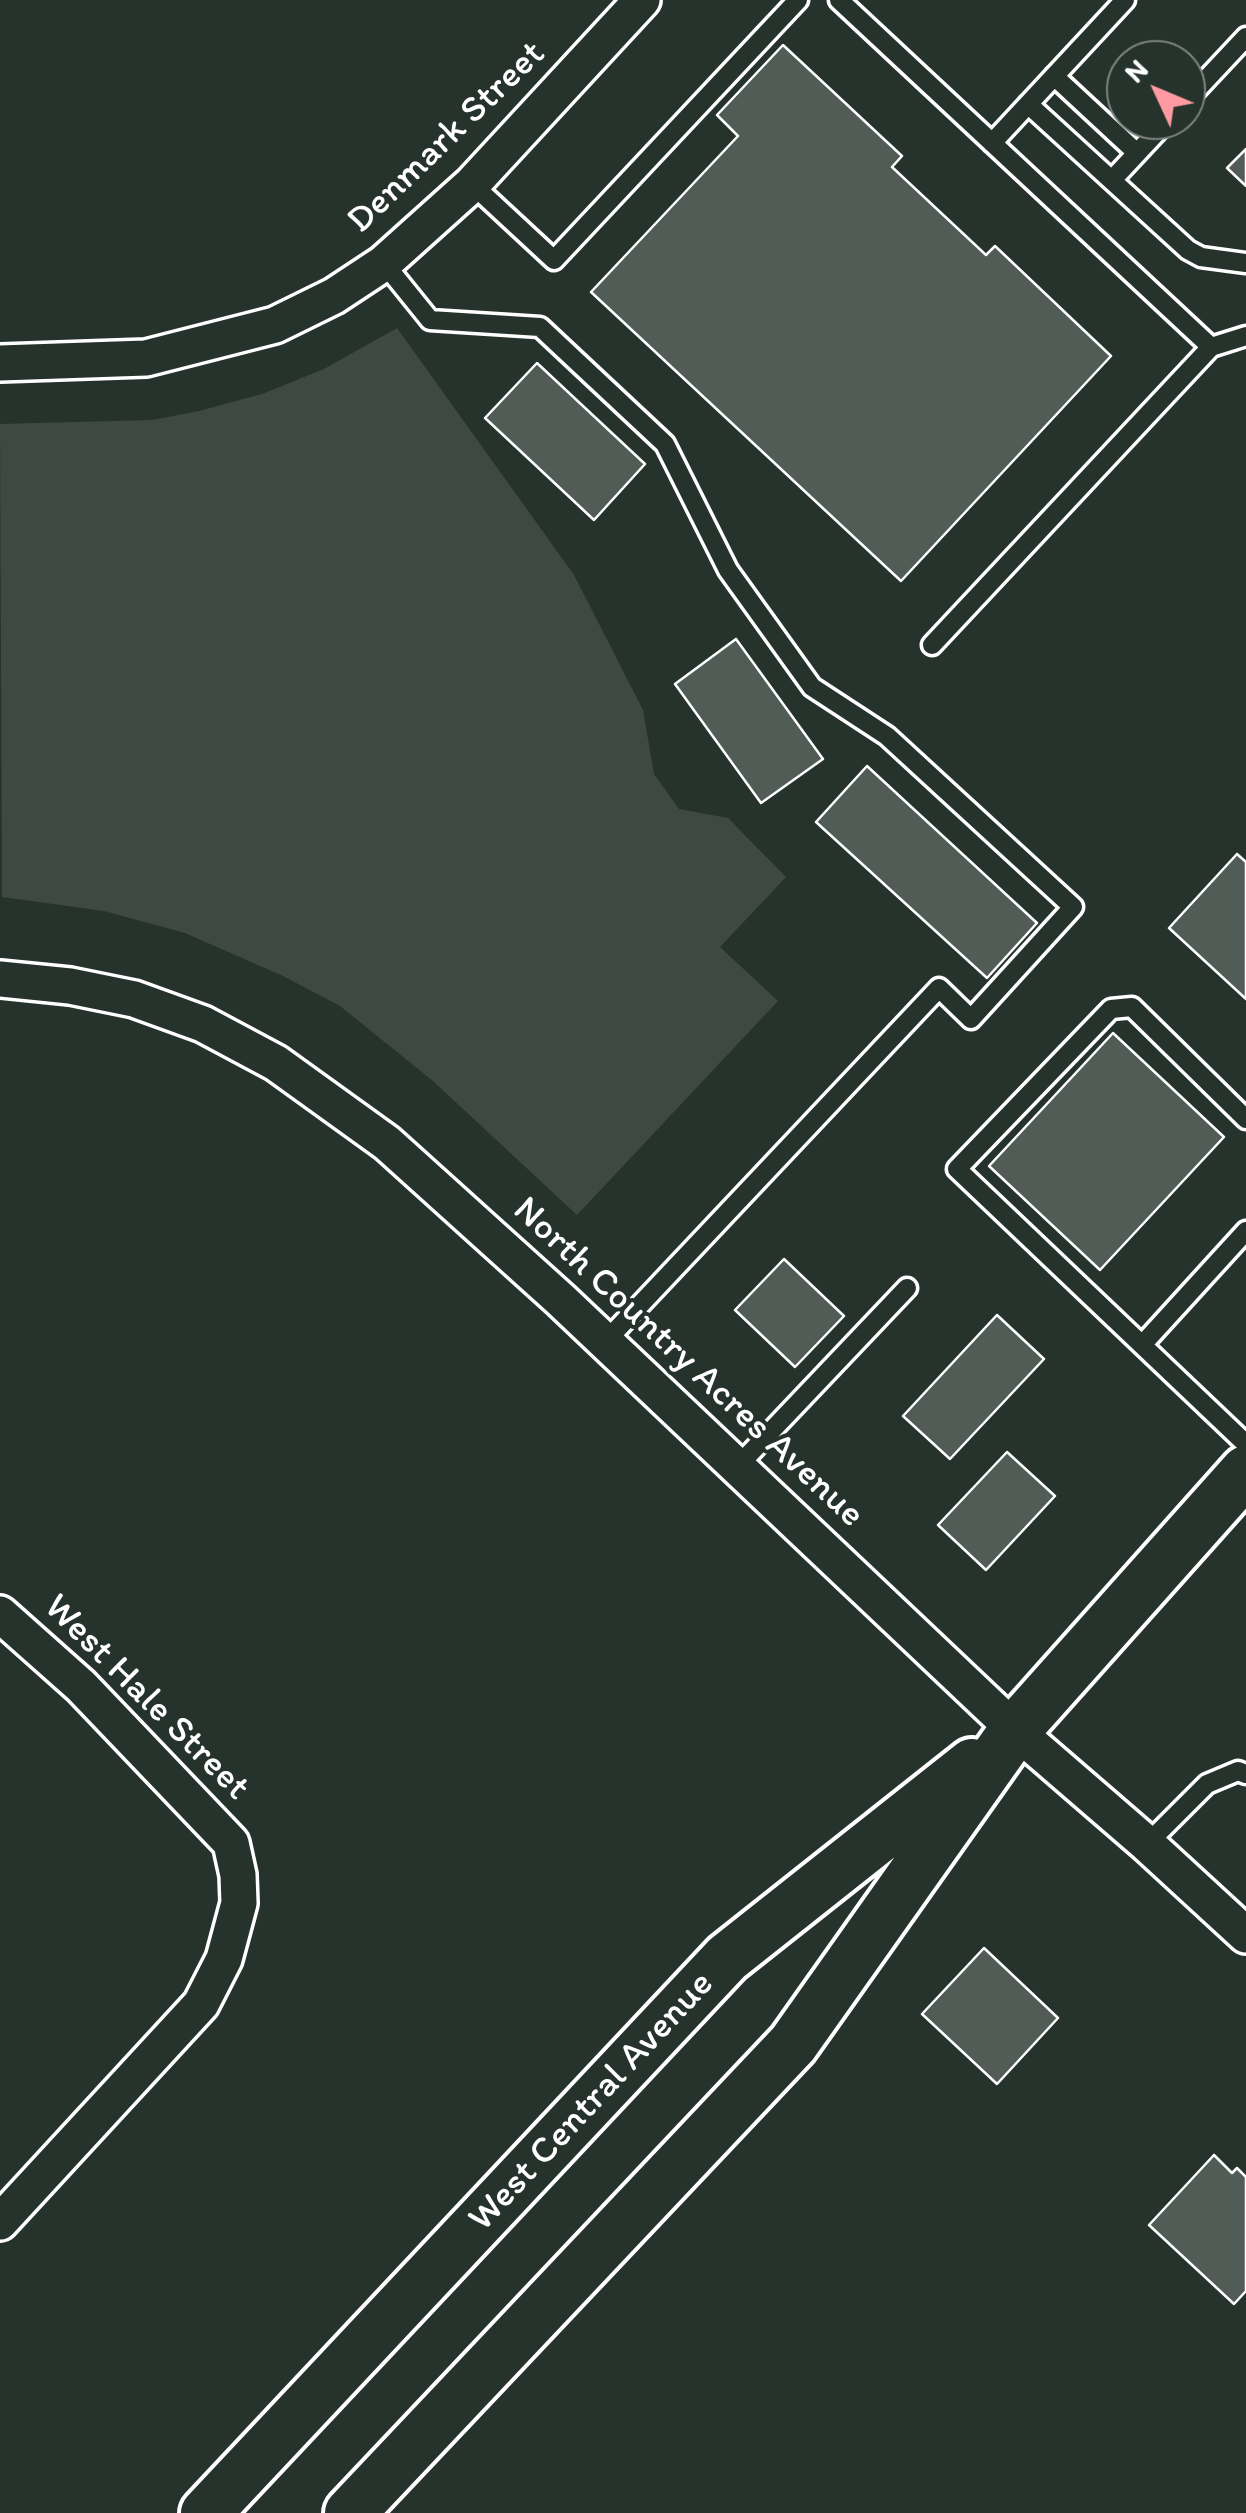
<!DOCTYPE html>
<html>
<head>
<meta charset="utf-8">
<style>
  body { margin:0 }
  #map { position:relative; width:1246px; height:2513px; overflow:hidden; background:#26332d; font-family:Itim,sans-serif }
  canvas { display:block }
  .north { position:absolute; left:1106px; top:40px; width:100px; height:100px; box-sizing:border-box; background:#26332d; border:2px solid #7d8581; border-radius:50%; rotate:314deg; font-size:28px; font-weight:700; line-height:40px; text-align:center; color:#fff }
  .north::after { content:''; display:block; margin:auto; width:35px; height:45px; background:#ff9aa2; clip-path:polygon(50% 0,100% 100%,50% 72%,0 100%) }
</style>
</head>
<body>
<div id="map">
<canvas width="1246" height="2513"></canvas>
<div class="north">N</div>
</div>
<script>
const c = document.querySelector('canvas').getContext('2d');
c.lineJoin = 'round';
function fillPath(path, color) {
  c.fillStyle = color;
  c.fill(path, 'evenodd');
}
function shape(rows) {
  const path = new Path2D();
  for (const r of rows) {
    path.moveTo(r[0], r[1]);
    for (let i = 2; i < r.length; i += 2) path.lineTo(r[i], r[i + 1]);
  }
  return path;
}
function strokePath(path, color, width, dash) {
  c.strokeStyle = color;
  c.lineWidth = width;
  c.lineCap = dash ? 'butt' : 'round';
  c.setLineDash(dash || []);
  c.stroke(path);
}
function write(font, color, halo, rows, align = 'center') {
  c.font = font + ' Itim,sans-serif';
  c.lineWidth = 8;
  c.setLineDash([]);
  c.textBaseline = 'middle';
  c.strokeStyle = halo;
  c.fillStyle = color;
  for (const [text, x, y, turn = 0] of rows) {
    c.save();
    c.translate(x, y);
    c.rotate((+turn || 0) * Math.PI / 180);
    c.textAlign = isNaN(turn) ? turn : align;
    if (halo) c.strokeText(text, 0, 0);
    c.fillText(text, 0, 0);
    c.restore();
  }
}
const green = shape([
  [397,328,574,575,643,710,654,774,679,809,728,818,786,877,720,947,778,1001,577,1215,433,1081,340,1006,283,976,185,933,104,911,2,897,0,424,152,420,199,411,262,394,324,369]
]);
const building = shape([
  [783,45,902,156,892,167,986,255,995,246,1111,356,901,581,591,292,738,136,717,115,783,45],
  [1246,149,1246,186,1227,168,1246,149],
  [537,363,645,464,594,520,485,418,537,363],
  [736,639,823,759,761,803,675,684,736,639],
  [867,766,1037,923,987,978,816,822,867,766],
  [1237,854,1246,862,1246,999,1169,928,1237,854],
  [1113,1033,1224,1137,1100,1270,989,1166,1113,1033],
  [784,1259,844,1316,795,1367,735,1310,784,1259],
  [997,1315,1044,1359,950,1459,903,1416,997,1315],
  [1007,1452,1055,1496,986,1570,938,1525,1007,1452],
  [984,1948,1058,2018,997,2084,922,2014,984,1948],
  [1214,2155,1232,2173,1237,2168,1246,2177,1246,2291,1234,2304,1149,2225,1214,2155]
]);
const lane = shape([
  [839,0,1211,347],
  [1054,76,1137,153],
  [1186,101,1246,37],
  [1028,104,1188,250,1201,257,1246,263],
  [992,143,1125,0],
  [1112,180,1168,120],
  [472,184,554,260,798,0],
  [384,263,430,320,540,327,665,444,728,570,812,687,887,736,1073,907,971,1019,939,988,605,1342],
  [932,645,1211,347,1246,336],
  [1246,1119,1132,1007,1111,1009,957,1169,1246,1444],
  [1142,1345,1246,1231],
  [737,1467,907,1288],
  [1147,1844,1207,1784,1238,1771,1246,1774]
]);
const street = shape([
  [0,363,146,358,275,325,334,296,384,263,472,184,642,0],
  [0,979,70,986,134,999,203,1024,276,1063,387,1143,561,1300,1015,1730,1147,1844,1246,1935],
  [0,1614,81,1686,231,1843,238,1875,239,1903,224,1959,201,2004,0,2222]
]);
const secondary = shape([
  [206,2513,727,1958,972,1764],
  [350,2513,793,2044,1015,1730,1246,1471]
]);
const streetNames = [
  ["Denmark Street",447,138,-44],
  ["North Country Acres Avenue",688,1363,43],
  ["West Hale Street",146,1698,45],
  ["West Central Avenue",592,2102,-47]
];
fillPath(green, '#3e4944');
fillPath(building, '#515c57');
strokePath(building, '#fff', 2.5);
strokePath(lane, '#fff', 25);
strokePath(street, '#fff', 42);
strokePath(secondary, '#fff', 58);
strokePath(lane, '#26332d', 18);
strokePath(street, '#26332d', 35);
strokePath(secondary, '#26332d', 50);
write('38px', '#fff', '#26332d', streetNames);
</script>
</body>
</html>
